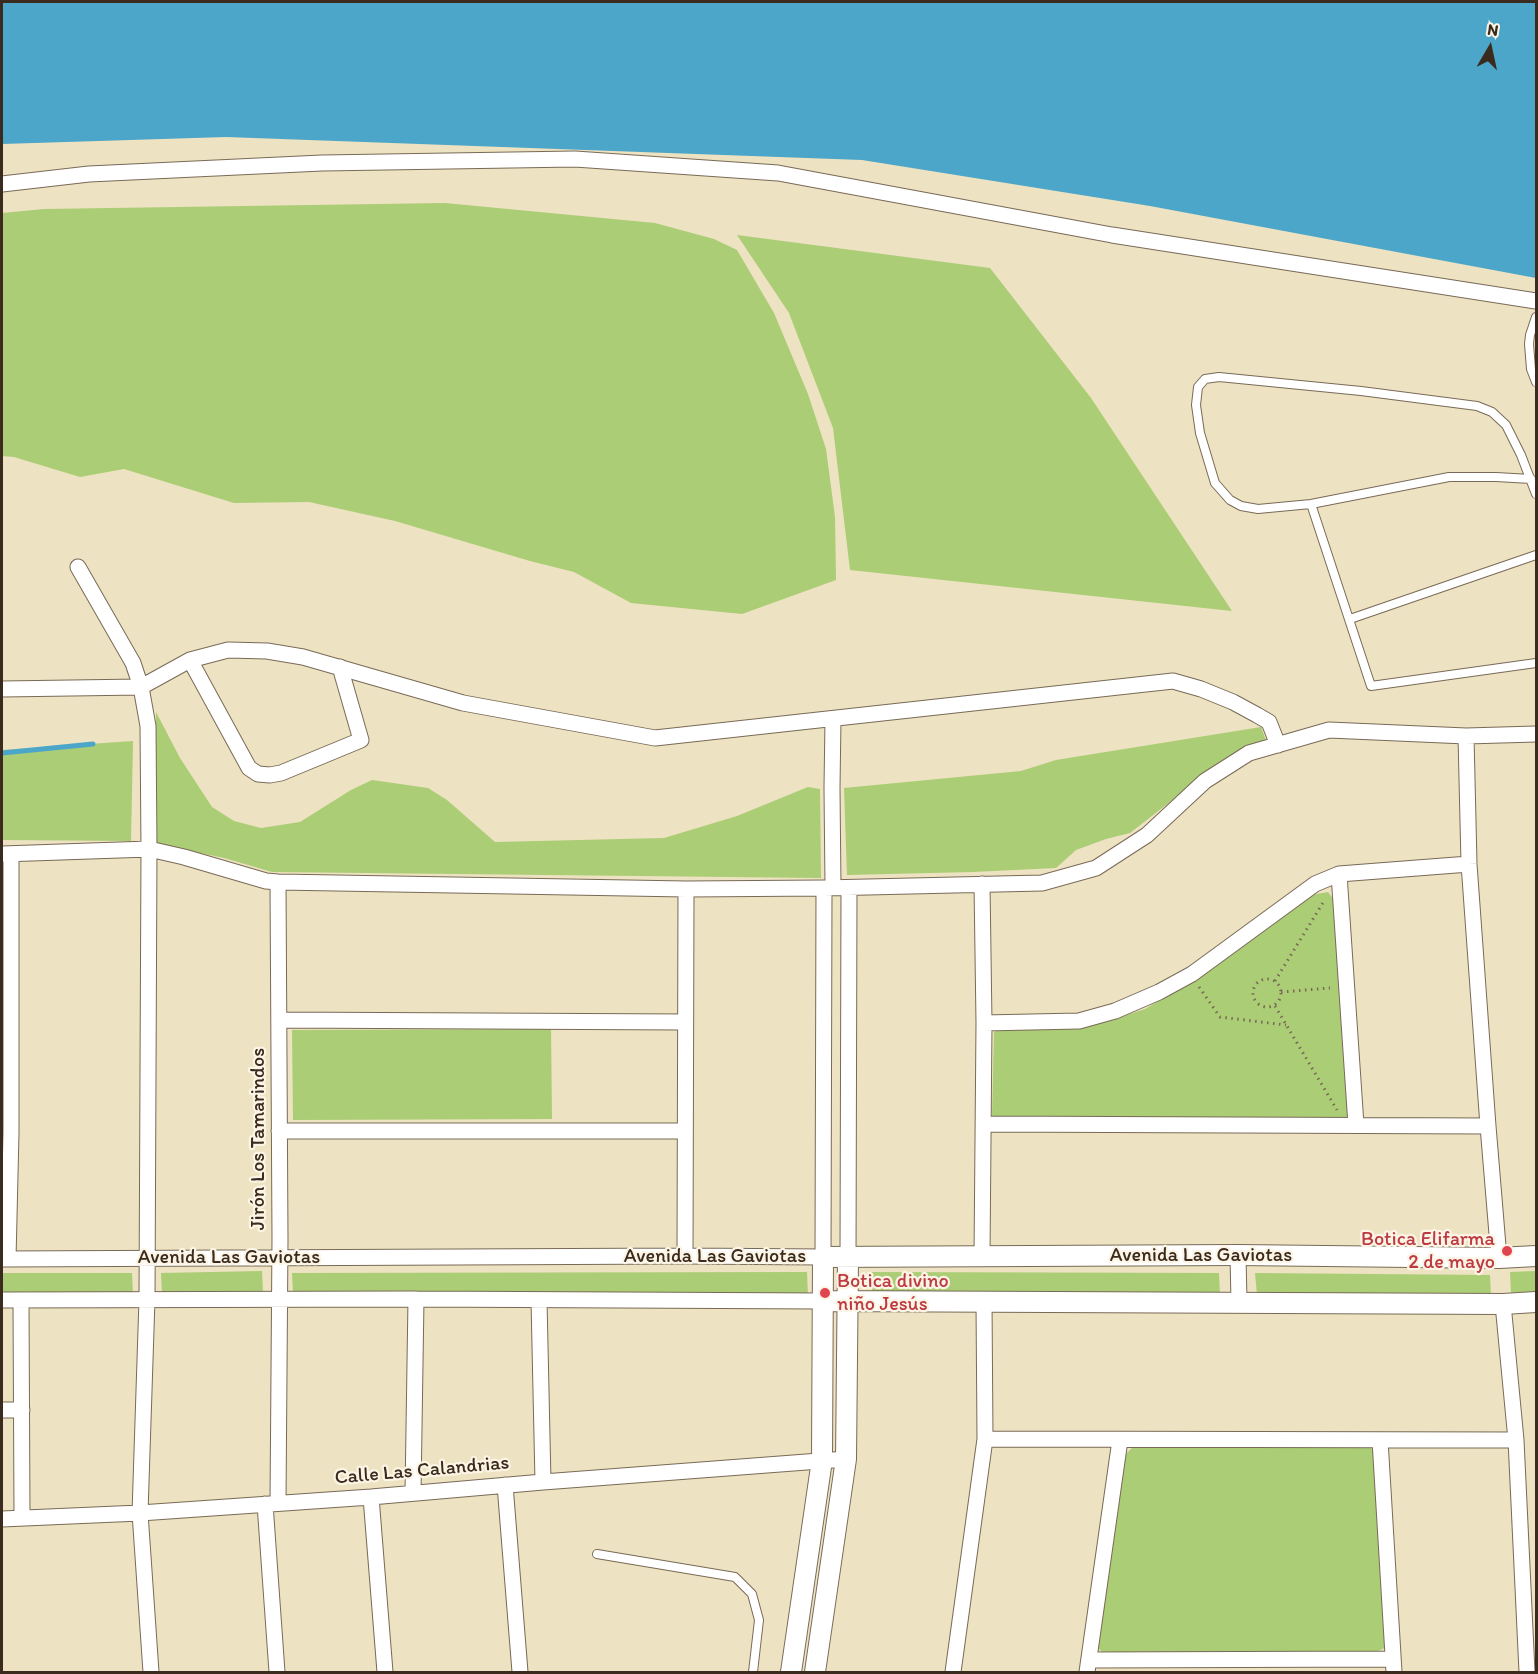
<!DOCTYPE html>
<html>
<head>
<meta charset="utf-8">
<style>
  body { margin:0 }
  #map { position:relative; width:1538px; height:1674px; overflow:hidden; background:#ede2c1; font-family:Itim,sans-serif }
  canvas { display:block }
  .frame { position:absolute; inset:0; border:3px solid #3b2a1e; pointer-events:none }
  .north { position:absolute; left:1460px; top:18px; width:60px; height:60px; -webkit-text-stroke:4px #fcf5e5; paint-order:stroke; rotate:9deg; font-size:16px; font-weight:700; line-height:24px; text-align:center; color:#3b2a1e }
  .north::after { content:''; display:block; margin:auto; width:21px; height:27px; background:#3b2a1e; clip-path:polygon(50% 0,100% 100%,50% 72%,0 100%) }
</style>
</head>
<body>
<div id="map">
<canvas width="1538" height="1674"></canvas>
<div class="frame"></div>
<div class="north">N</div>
</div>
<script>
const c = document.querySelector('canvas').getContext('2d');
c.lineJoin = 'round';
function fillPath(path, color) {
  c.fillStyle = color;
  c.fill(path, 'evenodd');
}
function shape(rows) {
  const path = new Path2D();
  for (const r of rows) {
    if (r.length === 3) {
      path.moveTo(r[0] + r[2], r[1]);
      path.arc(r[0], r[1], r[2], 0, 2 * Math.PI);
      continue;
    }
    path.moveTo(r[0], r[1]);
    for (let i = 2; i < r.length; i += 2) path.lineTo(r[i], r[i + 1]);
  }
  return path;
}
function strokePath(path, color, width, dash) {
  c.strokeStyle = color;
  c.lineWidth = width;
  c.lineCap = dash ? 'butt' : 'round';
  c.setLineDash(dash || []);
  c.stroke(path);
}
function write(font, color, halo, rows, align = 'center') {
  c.font = font + ' Itim,sans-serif';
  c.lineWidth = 4.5;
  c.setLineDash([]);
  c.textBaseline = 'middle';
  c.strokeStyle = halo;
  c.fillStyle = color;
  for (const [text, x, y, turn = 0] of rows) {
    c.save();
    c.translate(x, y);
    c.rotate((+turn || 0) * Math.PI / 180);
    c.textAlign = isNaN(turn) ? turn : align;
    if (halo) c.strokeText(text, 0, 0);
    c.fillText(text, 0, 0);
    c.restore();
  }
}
const green = shape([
  [445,203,655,223,714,239,737,250,774,313,808,394,826,449,835,517,836,580,742,614,631,603,574,572,530,561,395,521,309,502,234,503,124,469,80,477,14,457,2,456,2,213,44,209],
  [737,235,990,268,1091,398,1232,611,850,570,833,428,789,313],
  [156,712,180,758,212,807,234,821,261,828,300,822,351,790,372,780,428,788,447,800,495,842,664,838,737,816,808,787,820,789,821,878,272,872,224,858,156,844],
  [1261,727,1267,743,1202,777,1130,833,1106,839,1076,850,1056,868,973,872,847,875,844,788,1021,771,1056,760],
  [133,741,131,841,2,840,2,750],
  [1328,892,1334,900,1349,1114,1344,1120,995,1119,992,1115,994,1032,999,1030,1057,1030,1105,1022,1145,1009,1191,982,1311,895],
  [551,1029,552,1119,293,1120,292,1030],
  [262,1271,263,1293,162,1295,161,1273],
  [1536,1271,1536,1292,1511,1293,1510,1272],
  [807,1272,808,1296,293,1295,292,1273],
  [871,1272,1219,1273,1220,1295,872,1295],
  [2,1273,132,1273,133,1295,2,1295],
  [1255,1273,1490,1275,1491,1296,1257,1295],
  [1368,1444,1374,1452,1387,1647,1378,1651,1103,1653,1098,1648,1126,1454,1132,1448]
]);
const water = shape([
  [2,2,1536,2,1536,278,1150,206,862,160,226,137,2,144]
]);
const stream = shape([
  [2,753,93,744]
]);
const path = shape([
  [1267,993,14],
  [1275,981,1324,901],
  [1199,987,1220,1017,1286,1025],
  [1281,992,1330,988],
  [1275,1006,1337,1110]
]);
const service = shape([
  [1536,317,1530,335,1529,344,1531,369,1536,382],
  [1531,479,1496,477,1449,477,1311,504,1258,509,1241,506,1230,500,1215,483,1200,433,1196,405,1198,387,1205,379,1219,377,1361,391,1477,406,1492,412,1506,425,1521,455,1536,494],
  [1311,504,1371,686,1536,663],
  [1350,619,1536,555],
  [597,1554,735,1577,752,1594,759,1620,753,1672]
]);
const minor = shape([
  [2,184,89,174,322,163,575,159,778,173,1112,235,1536,301],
  [78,567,133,663,141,687,148,726,149,849,147,1299,140,1513,151,1672],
  [190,660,249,768,258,774,270,775,281,773,361,740,340,667],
  [2,689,141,687,190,660,228,650,267,651,303,657,463,703,655,738,1173,681,1201,689,1233,702,1257,715,1269,722,1278,745],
  [833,719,832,788,833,888],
  [1466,736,1469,864,1488,1126,1499,1258],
  [2,854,149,849,184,857,266,881,278,882,686,889,824,888,1042,883,1096,868,1147,835,1205,781,1249,753,1329,730,1466,736,1536,734],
  [1339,874,1356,1125],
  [278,882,280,1239,278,1503],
  [982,884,984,1023,982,1256],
  [279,1020,685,1022],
  [984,1023,1079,1021,1115,1011,1159,992,1192,974,1315,884,1339,874,1469,864],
  [983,1124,1488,1126],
  [279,1131,685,1131],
  [1238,1255,1239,1302],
  [685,1256,686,889],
  [848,1258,849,888],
  [2,1259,685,1256,823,1257,824,888],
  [8,1259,11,1133,11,854],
  [2,1300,416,1299,823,1301],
  [21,1300,22,1517],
  [539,1300,543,1482],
  [1503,1304,1516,1440,1527,1672],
  [2,1410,22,1410],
  [985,1439,1516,1440],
  [1380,1440,1394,1672],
  [505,1485,520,1672],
  [413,1493,416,1299],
  [371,1497,385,1672],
  [265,1504,277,1672],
  [2,1519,140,1513,371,1497,543,1482,846,1459],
  [1089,1660,1393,1659],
  [953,1672,985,1439,984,1301],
  [1087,1672,1120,1440]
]);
const tertiary = shape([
  [823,1301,1503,1304,1536,1302],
  [791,1672,822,1460,823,1257,1238,1255,1499,1258,1536,1256],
  [815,1672,846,1459,848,1258]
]);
const markers = [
  [1507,1251,6,"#e0444e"],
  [825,1293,6,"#e0444e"]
];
const streetNames = [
  ["Jirón Los Tamarindos",259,1139,-90],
  ["Avenida Las Gaviotas",1201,1256],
  ["Avenida Las Gaviotas",715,1257],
  ["Avenida Las Gaviotas",229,1258],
  ["Calle Las Calandrias",422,1471,-5]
];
const healthNames = [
  ["Botica Elifarma",1495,1240],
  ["2 de mayo",1495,1263],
  ["Botica divino",837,1282,"left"],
  ["niño Jesús",837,1305,"left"]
];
fillPath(green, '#abcd75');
fillPath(water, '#4ba6c9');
strokePath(stream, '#4ba6c9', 5);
strokePath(service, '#796a57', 10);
strokePath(minor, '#796a57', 17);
strokePath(tertiary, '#796a57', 22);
strokePath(path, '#796a57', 3, [1.5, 4.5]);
strokePath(service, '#fff', 8);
strokePath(minor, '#fff', 15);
strokePath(tertiary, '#fff', 20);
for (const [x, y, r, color] of markers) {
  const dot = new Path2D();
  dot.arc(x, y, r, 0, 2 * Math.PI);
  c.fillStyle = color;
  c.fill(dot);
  strokePath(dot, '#fcf5e5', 2);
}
write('20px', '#3b2a1e', '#fcf5e5', streetNames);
write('20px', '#be3a42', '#fcf5e5', healthNames, 'right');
</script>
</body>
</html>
